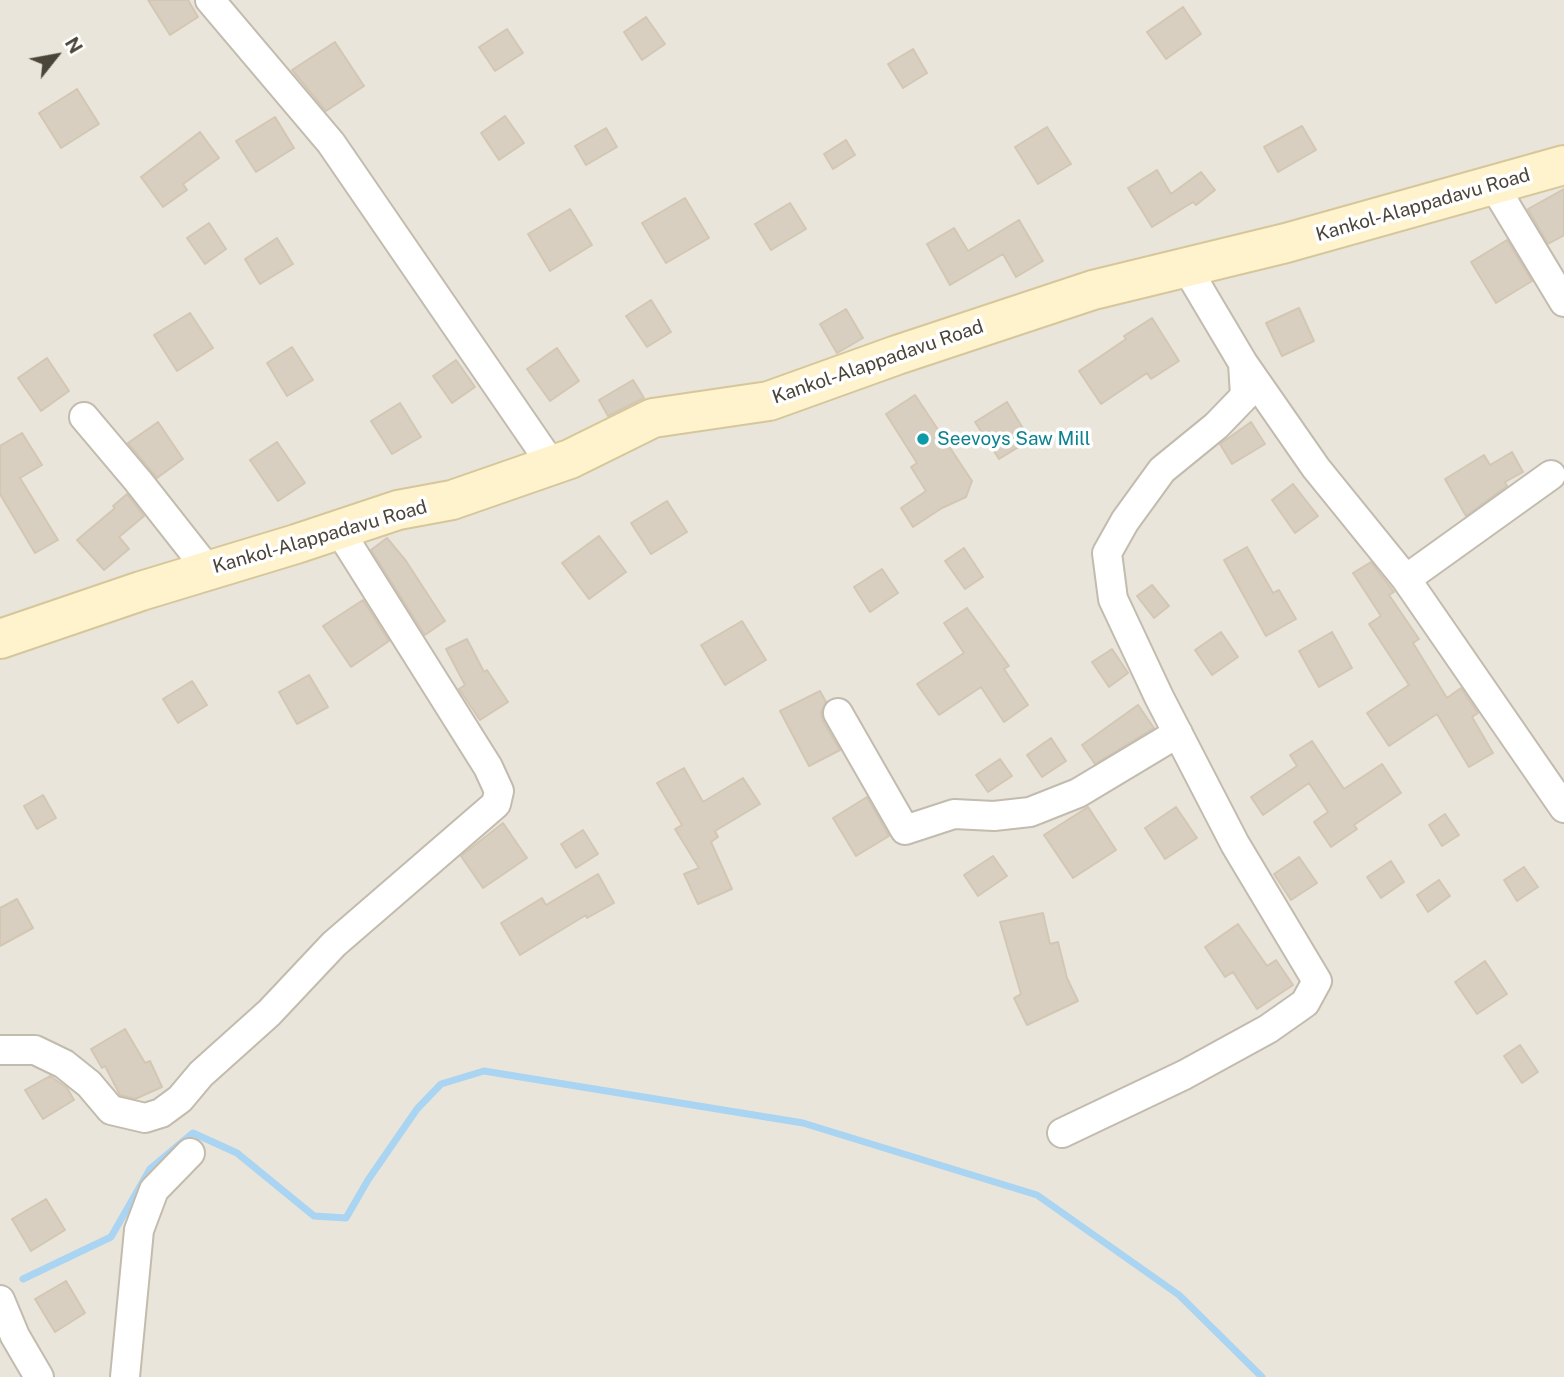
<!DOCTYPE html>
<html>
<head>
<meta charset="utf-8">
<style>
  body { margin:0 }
  #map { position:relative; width:1564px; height:1377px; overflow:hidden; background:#f6f3ec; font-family:"Public Sans",sans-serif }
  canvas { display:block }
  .north { position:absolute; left:21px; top:21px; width:70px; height:70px; -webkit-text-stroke:5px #fff; paint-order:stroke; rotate:59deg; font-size:19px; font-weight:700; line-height:28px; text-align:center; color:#4b4439 }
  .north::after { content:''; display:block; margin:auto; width:24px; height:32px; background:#4b4439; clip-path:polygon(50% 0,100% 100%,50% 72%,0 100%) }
</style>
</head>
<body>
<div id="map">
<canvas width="1564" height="1377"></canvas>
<div class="north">N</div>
</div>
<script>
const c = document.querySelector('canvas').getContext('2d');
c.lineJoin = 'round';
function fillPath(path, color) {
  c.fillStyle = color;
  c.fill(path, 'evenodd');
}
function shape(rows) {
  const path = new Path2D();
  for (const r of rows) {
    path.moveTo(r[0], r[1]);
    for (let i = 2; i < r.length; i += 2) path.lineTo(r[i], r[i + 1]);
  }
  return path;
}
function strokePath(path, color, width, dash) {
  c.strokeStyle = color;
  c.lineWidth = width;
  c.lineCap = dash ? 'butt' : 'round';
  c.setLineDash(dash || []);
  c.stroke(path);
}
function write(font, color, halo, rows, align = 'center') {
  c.font = font + ' "Public Sans",sans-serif';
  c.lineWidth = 7;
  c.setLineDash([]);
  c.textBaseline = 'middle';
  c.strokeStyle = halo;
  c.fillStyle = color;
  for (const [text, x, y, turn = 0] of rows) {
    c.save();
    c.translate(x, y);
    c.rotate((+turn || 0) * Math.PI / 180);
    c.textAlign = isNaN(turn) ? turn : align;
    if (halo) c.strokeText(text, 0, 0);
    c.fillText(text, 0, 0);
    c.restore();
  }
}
const residential = shape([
  [0,0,1564,0,1564,1377,0,1377]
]);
const stream = shape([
  [23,1279,111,1237,150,1169,193,1133,237,1153,314,1216,346,1218,368,1180,417,1109,441,1084,484,1071,803,1123,1037,1195,1179,1295,1262,1377]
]);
const building = shape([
  [148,0,188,0,198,17,170,35,148,0],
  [1183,7,1201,34,1166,59,1147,32,1183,7],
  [646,17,665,44,642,60,624,32,646,17],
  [507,29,523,53,495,71,479,47,507,29],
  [335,42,364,86,326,111,292,70,335,42],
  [913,49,927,73,903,88,888,64,913,49],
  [77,89,99,124,61,148,39,113,77,89],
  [505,116,524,143,499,160,481,133,505,116],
  [275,117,294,148,256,172,236,141,275,117],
  [1302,126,1316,150,1278,172,1264,147,1302,126],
  [1047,127,1071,164,1038,184,1015,147,1047,127],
  [606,128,617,147,586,165,575,146,606,128],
  [200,132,219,158,183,184,187,190,163,207,141,177,200,132],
  [846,140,855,155,833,169,824,154,846,140],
  [1157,170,1171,194,1201,172,1215,190,1196,205,1193,202,1152,227,1128,188,1157,170],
  [1564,189,1564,235,1548,244,1528,209,1564,189],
  [685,198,709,238,666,263,642,223,685,198],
  [790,203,806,229,771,250,755,224,790,203],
  [570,209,592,245,550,271,528,234,570,209],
  [1019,220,1043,261,1016,277,1003,254,950,285,927,244,954,228,968,251,1019,220],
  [209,223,226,249,205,264,187,238,209,223],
  [277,238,293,264,260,284,245,259,277,238],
  [1507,240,1532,281,1496,303,1471,262,1507,240],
  [651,300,671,332,647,347,626,316,651,300],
  [1299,308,1314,341,1282,356,1266,323,1299,308],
  [846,309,863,338,837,353,820,324,846,309],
  [190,313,213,348,177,371,154,335,190,313],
  [1152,318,1179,361,1151,379,1147,373,1101,404,1079,371,1126,339,1124,336,1152,318],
  [292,347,313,380,287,396,267,363,292,347],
  [557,348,579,381,550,401,527,369,557,348],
  [47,358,69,391,41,411,18,378,47,358],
  [456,360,475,387,452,403,433,376,456,360],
  [633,380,644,398,608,416,599,400,633,380],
  [915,395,972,481,966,497,942,508,913,527,901,508,926,491,911,467,917,463,886,414,915,395],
  [1007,402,1030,440,999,459,975,422,1007,402],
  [400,403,421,437,392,454,371,421,400,403],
  [158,422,183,459,157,478,128,443,158,422],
  [1251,422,1265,444,1232,464,1220,444,1251,422],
  [22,433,42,465,20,478,58,540,35,553,0,494,0,446,22,433],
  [277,442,305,483,278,501,250,460,277,442],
  [1512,452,1523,472,1505,482,1507,486,1466,516,1445,479,1484,455,1490,465,1512,452],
  [1293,484,1318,516,1295,533,1272,500,1293,484],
  [127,494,144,516,119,537,129,549,104,570,77,540,115,508,113,506,127,494],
  [667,501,687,532,651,554,631,523,667,501],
  [599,536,626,572,589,599,562,563,599,536],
  [387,538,406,561,445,621,425,635,371,550,387,538],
  [1247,547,1273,593,1279,590,1296,619,1266,636,1224,560,1247,547],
  [964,548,983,577,965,589,945,561,964,548],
  [1371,562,1394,592,1389,595,1419,639,1413,643,1447,698,1461,688,1478,713,1472,717,1493,753,1469,767,1437,714,1389,746,1367,713,1409,685,1369,624,1381,616,1353,573,1371,562],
  [882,569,898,593,870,612,854,587,882,569],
  [1152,585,1169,606,1154,618,1137,596,1152,585],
  [363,600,389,641,351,667,323,626,363,600],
  [967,608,1009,666,1004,669,1028,705,1004,722,981,687,939,715,917,684,964,653,944,623,967,608],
  [742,621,766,660,725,685,701,645,742,621],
  [1221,632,1238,657,1212,675,1195,650,1221,632],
  [1332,632,1352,668,1319,687,1299,651,1332,632],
  [467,639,484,672,487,670,508,702,480,720,459,689,465,685,446,649,467,639],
  [1112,649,1128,673,1109,687,1092,662,1112,649],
  [309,675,328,707,297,724,279,692,309,675],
  [192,681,207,705,178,723,163,699,192,681],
  [820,691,826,702,821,712,823,721,840,750,809,766,780,711,820,691],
  [1138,705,1154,728,1095,764,1082,745,1138,705],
  [1051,738,1066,761,1042,777,1027,755,1051,738],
  [1312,741,1344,789,1382,764,1401,793,1354,825,1357,829,1331,847,1314,822,1328,812,1309,783,1263,815,1251,797,1297,766,1290,755,1312,741],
  [1000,759,1012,776,988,792,976,775,1000,759],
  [684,768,703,802,743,778,760,804,715,831,718,837,711,842,732,889,698,904,684,874,699,868,675,829,682,825,657,783,684,768],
  [43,795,56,818,37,829,24,806,43,795],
  [867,797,889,836,856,856,833,818,867,797],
  [1088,807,1116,850,1073,878,1044,835,1088,807],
  [1176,807,1197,838,1165,859,1145,828,1176,807],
  [1445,814,1459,835,1442,846,1429,825,1445,814],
  [503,823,527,858,483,888,461,856,503,823],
  [583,830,598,854,576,868,561,844,583,830],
  [993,856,1007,876,978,896,964,875,993,856],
  [1299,857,1317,883,1291,900,1274,874,1299,857],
  [1391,861,1404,882,1381,898,1367,877,1391,861],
  [1524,867,1538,887,1517,901,1504,880,1524,867],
  [598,874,614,903,587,918,586,915,520,955,501,923,542,898,546,905,598,874],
  [1439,880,1450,896,1428,912,1417,895,1439,880],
  [17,899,33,928,0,946,0,908,17,899],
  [1043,913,1050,944,1058,942,1067,978,1078,1001,1027,1025,1014,998,1021,994,1000,922,1043,913],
  [1238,924,1267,966,1276,960,1293,985,1257,1009,1233,972,1225,977,1205,947,1238,924],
  [1485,961,1507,994,1477,1014,1455,982,1485,961],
  [125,1029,145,1063,150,1061,162,1087,135,1099,120,1095,105,1066,102,1068,91,1049,125,1029],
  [1520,1045,1538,1072,1522,1083,1504,1056,1520,1045],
  [50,1076,67,1088,74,1100,43,1119,25,1090,50,1076],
  [46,1199,65,1230,31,1251,12,1219,46,1199],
  [66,1281,85,1313,55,1332,35,1299,66,1281]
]);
const street = shape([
  [210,0,331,143,552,465],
  [1494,186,1564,302],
  [1243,363,1316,468,1406,579,1564,808],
  [84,417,138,481,208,570],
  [1406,579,1551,475],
  [838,713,905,830,954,814,994,816,1030,812,1078,793,1178,733],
  [0,1050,35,1050,64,1064,89,1084,111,1110,145,1118,161,1113,180,1099,201,1074,269,1013,334,944,496,804,499,791,488,767,339,530],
  [1062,1133,1184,1075,1268,1029,1305,1003,1317,981,1235,844,1159,697,1113,599,1107,553,1125,521,1162,470,1216,426,1245,396,1243,363,1186,267],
  [0,1300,15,1336,39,1377],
  [125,1377,139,1230,154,1190,190,1153]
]);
const secondary = shape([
  [0,639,141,591,296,544,398,510,452,500,570,459,653,418,769,401,897,355,1093,290,1286,243,1564,165]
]);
const markers = [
  [923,439,7,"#0f9aa8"]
];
const streetNames = [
  ["Kankol-Alappadavu Road",1423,205,-16],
  ["Kankol-Alappadavu Road",878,362,-19],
  ["Kankol-Alappadavu Road",320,537,-16]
];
const cultureNames = [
  ["Seevoys Saw Mill",937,439]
];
fillPath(residential, '#eae5da');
strokePath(stream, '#a9d4f2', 7);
fillPath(building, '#d8cfc1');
strokePath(building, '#d3c7b4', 2);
strokePath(street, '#c2bbae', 32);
strokePath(secondary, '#d6c79b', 42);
strokePath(street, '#fff', 28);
strokePath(secondary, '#fff3cd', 38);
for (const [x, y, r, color] of markers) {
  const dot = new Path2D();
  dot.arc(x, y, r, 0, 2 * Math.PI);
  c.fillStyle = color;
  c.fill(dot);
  strokePath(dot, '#fff', 2.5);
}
write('19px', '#4b4439', '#fff', streetNames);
write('19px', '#0d838f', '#fff', cultureNames, 'left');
</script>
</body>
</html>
